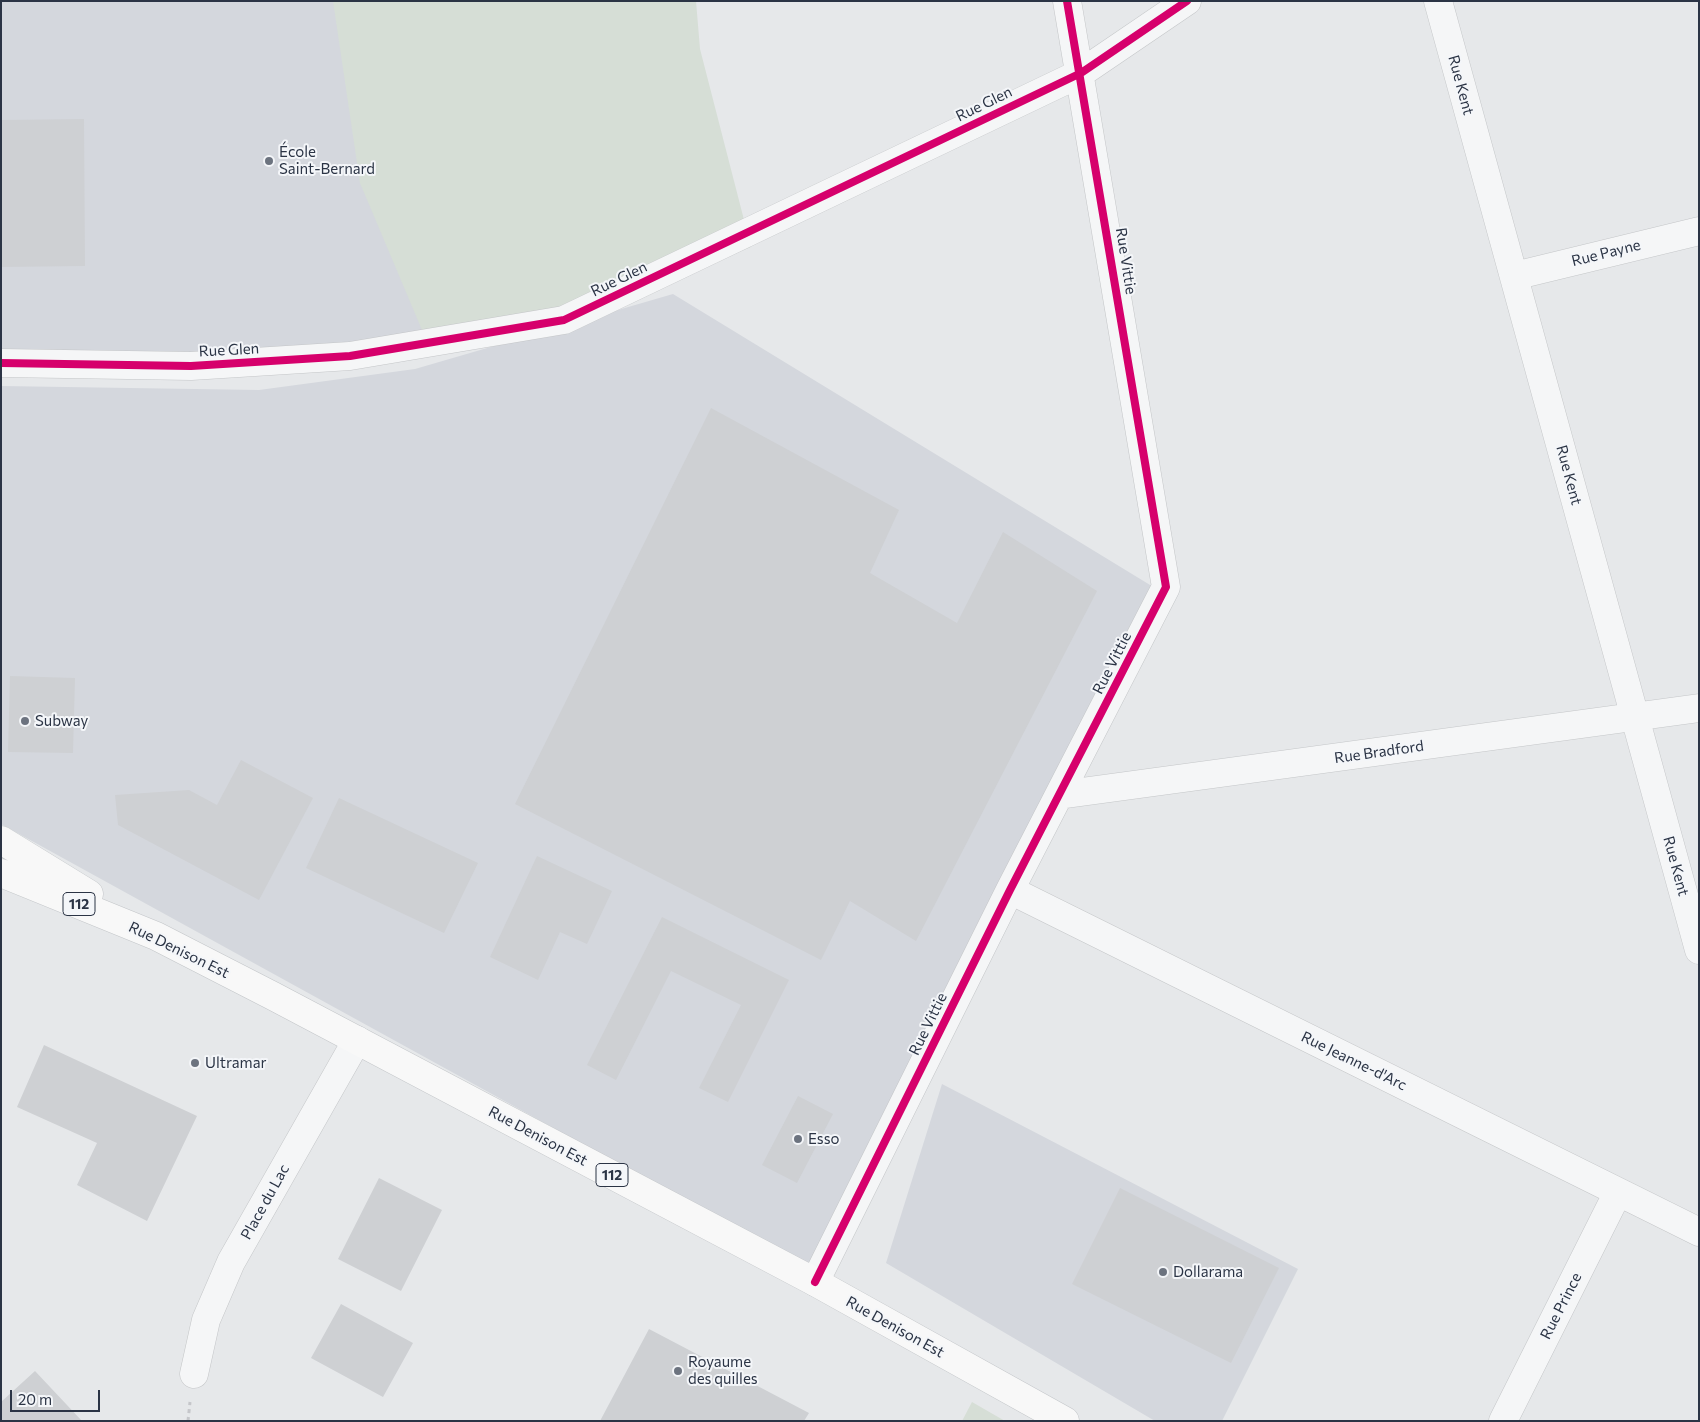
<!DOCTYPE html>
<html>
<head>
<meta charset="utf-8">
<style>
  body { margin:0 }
  #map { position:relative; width:1700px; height:1422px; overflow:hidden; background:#e6e8ea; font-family:Commissioner,sans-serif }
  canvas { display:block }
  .frame { position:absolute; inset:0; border:2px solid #2b3445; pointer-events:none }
  .scale { position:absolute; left:10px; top:1390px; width:90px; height:22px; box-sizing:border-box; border:2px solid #2b3445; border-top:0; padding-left:6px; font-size:15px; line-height:18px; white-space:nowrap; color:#2b3445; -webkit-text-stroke:4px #f4f6f9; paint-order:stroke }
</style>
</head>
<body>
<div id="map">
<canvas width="1700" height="1422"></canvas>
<div class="frame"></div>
<div class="scale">20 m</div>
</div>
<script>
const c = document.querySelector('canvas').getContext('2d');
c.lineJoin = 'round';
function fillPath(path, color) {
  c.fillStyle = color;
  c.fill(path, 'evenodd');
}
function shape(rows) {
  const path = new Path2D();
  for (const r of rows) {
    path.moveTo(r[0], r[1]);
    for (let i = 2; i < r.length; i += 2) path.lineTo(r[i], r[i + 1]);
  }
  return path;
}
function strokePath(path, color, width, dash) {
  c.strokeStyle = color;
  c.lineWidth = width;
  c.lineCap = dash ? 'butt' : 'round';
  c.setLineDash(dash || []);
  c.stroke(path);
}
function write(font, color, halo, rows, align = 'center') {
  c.font = font + ' Commissioner,sans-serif';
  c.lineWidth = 4;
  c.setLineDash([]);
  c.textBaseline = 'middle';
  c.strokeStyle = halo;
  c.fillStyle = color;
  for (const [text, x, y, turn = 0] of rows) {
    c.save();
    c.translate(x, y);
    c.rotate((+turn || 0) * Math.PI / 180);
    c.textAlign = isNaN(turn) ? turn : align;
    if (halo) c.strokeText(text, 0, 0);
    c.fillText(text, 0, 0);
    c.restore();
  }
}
const built = shape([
  [1,1,510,1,564,320,350,356,1,363],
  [673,294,1155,588,810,1269,1,824,1,386,259,390,415,369],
  [942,1084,1298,1269,1222,1421,1155,1421,886,1263]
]);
const green = shape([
  [333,1,696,1,700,49,751,247,658,286,430,349,360,183],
  [972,1402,1005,1421,962,1421]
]);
const building = shape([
  [84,119,85,266,1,267,1,120],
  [711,408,899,510,870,573,957,623,1003,532,1097,591,916,941,850,901,821,960,515,804],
  [10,676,75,678,73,753,8,752],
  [241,760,313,798,259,900,118,825,115,795,189,790,217,805],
  [339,798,478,863,444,933,306,868],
  [537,856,612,891,587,944,560,932,538,980,490,957],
  [662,917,789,980,728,1102,699,1088,741,1005,671,971,616,1080,587,1065],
  [44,1045,197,1116,147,1221,77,1185,97,1143,17,1107],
  [798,1096,833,1114,797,1183,762,1165],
  [379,1178,442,1210,401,1291,338,1259],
  [1120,1188,1279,1268,1231,1363,1072,1284],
  [341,1304,413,1343,383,1397,311,1358],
  [649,1329,809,1413,804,1421,600,1421],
  [35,1371,82,1421,1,1421,1,1402]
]);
const path = shape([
  [188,1421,190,1402]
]);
const minor = shape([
  [1438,1,1699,950],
  [1514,276,1699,231],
  [1,363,191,366,350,356,564,320,1081,73,1187,1],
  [1059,795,1699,708],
  [1010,890,1699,1232],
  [815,1282,1010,890,1166,587,1067,1],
  [194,1374,206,1320,231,1262,357,1040],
  [1503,1421,1618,1192]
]);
const major = shape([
  [1,840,89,894],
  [1,873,156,936,273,996,815,1282,1065,1421]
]);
const cycleway = shape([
  [1,363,191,366,350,356,564,320,1081,73,1187,1],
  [815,1282,1010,890,1166,587,1067,1]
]);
const markers = [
  [269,161,5,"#6c737f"],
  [25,721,5,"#6c737f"],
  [195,1063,5,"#6c737f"],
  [798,1139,5,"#6c737f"],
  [1163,1272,5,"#6c737f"],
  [678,1371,5,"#6c737f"]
];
const shields = [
  [79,904,32],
  [612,1175,32]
];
const shieldNames = [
  ["112",79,904],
  ["112",612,1175]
];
const streetNames = [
  ["Rue Kent",1461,85,75],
  ["Rue Glen",984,104,-26],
  ["Rue Payne",1606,253,-14],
  ["Rue Vittie",1126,261,81],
  ["Rue Glen",619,279,-26],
  ["Rue Glen",229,350,-3],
  ["Rue Kent",1569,475,75],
  ["Rue Vittie",1112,663,-63],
  ["Rue Bradford",1379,752,-8],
  ["Rue Kent",1676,866,75],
  ["Rue Denison Est",179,950,26],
  ["Rue Vittie",928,1024,-64],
  ["Rue Jeanne-d'Arc",1354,1061,26],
  ["Rue Denison Est",538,1136,28],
  ["Place du Lac",265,1202,-61],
  ["Rue Prince",1561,1306,-63],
  ["Rue Denison Est",895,1327,29]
];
const poiNames = [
  ["École",279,152],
  ["Saint-Bernard",279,169],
  ["Subway",35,721],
  ["Ultramar",205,1063],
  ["Esso",808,1139],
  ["Dollarama",1173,1272],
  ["Royaume",688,1362],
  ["des quilles",688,1379]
];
fillPath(built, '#d4d7dd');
fillPath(green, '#d6ded6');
fillPath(building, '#ced0d3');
strokePath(minor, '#c4c6c8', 29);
strokePath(major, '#c2c5c8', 29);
strokePath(path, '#c5c6ca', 3, [4, 4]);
strokePath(minor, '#f5f6f7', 28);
strokePath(major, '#f8f8f8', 28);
strokePath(cycleway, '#d6006c', 8);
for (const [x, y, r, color] of markers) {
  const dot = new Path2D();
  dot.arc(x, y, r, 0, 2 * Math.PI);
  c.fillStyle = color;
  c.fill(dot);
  strokePath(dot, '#f4f6f9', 2);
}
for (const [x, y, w] of shields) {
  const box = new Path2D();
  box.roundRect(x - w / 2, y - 11.5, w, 23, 4);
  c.fillStyle = '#f4f6f9';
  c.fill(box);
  strokePath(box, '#2b3445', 1);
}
write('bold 14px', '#2b3445', null, shieldNames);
write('15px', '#2b3445', '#f4f6f9', streetNames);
write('15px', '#2b3445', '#f4f6f9', poiNames, 'left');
</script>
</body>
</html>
